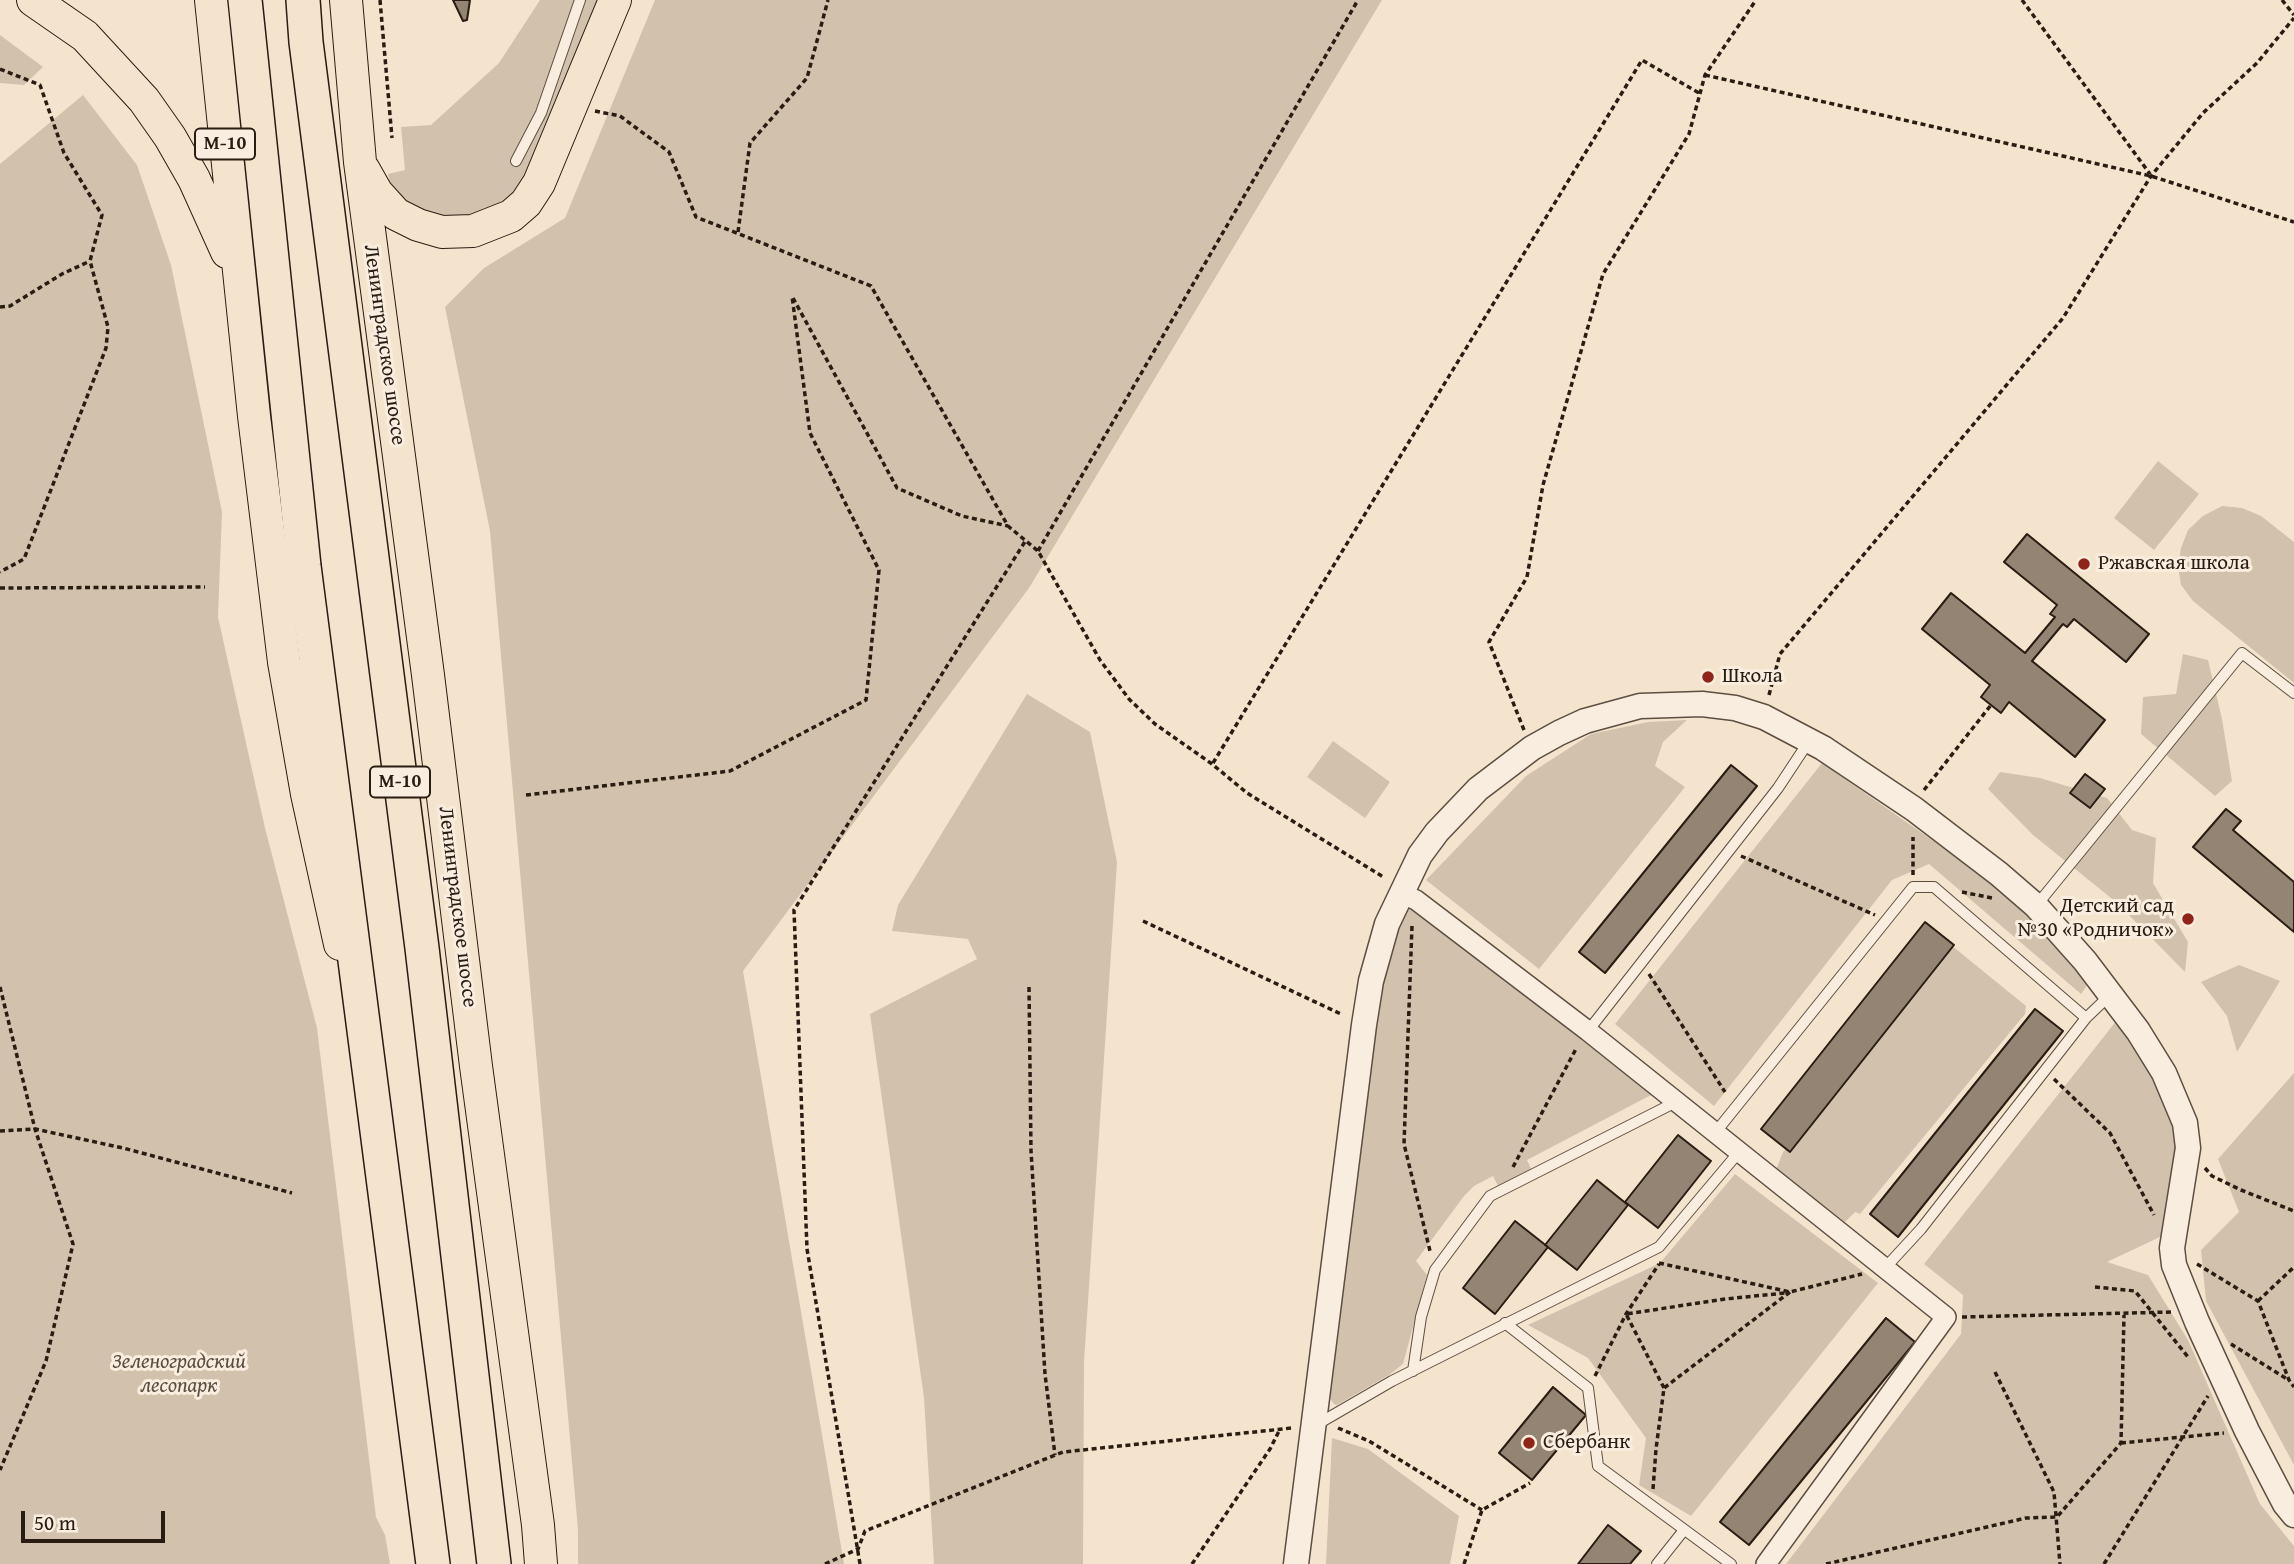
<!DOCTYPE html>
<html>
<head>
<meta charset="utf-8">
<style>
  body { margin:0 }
  #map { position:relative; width:2294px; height:1564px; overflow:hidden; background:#f5e4cd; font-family:"Gentium Book Plus",serif }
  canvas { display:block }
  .scale { position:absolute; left:21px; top:1511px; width:144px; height:32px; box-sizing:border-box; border:4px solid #291c13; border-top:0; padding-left:9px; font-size:21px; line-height:24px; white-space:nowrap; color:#291c13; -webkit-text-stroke:5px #f8edde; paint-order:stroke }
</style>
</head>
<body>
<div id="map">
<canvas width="2294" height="1564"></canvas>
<div class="scale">50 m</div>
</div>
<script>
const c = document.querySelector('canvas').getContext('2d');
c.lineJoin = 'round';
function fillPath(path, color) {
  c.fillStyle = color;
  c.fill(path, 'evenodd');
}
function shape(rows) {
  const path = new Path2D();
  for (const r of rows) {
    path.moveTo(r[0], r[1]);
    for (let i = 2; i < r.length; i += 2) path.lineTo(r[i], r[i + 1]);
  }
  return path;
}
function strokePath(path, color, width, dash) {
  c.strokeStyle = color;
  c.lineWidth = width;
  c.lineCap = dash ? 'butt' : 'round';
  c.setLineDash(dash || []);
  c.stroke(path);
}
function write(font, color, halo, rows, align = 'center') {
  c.font = font + ' "Gentium Book Plus",serif';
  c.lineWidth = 6;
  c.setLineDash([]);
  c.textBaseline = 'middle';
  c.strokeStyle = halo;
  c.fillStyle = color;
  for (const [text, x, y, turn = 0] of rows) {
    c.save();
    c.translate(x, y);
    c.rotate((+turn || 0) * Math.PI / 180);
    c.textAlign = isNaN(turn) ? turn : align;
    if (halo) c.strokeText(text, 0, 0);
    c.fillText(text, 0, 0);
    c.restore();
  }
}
const green = shape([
  [540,0,599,0,529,177,498,208,449,222,414,212,391,190,388,174,405,170,401,127,431,125,499,63],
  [655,0,1382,0,1029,588,743,971,844,1564,578,1564,578,1530,490,531,445,307,484,268,565,218],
  [0,35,43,67,24,85,0,83],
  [83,95,137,165,171,265,222,512,218,617,265,828,317,1028,376,1517,385,1535,390,1564,0,1564,0,164],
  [2158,461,2199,494,2154,550,2114,518],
  [2222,506,2242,508,2261,516,2294,542,2294,683,2193,601,2181,585,2178,567,2181,548,2188,530,2203,516],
  [2183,654,2208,660,2222,719,2232,781,2215,796,2141,734,2143,697,2176,694],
  [1027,694,1090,732,1117,862,1084,1362,1083,1564,934,1564,924,1398,870,1014,977,959,968,939,892,931,898,905],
  [1687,720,1663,742,1655,766,1685,787,1539,969,1426,880,1526,776,1591,734,1648,722],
  [1333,741,1390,782,1365,818,1307,777],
  [1822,763,2002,889,2090,981,2081,994,1929,864,1892,880,1714,1106,1615,1024],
  [2000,772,2040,778,2107,798,2132,830,2156,838,2153,883,2188,942,2185,972,2116,902,2033,835,1988,789],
  [1411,908,1440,920,1651,1095,1527,1160,1531,1169,1498,1186,1493,1176,1474,1186,1464,1196,1416,1261,1427,1275,1403,1364,1389,1375,1337,1405,1334,1404,1329,1397,1375,1027,1388,953,1406,909],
  [1951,945,2026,1006,2025,1014,1860,1214,1855,1212,1845,1222,1776,1170,1783,1152],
  [2239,965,2280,981,2237,1052,2227,1016,2201,982],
  [2117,1020,2154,1076,2175,1127,2177,1156,2167,1201,2164,1235,2107,1262,2148,1275,2188,1340,2260,1504,2294,1546,2294,1564,1786,1564,1961,1334,1963,1295,1924,1264],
  [2294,1073,2294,1465,2206,1301,2201,1250,2239,1212,2218,1159],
  [1735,1174,1878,1283,1691,1516,1639,1485,1646,1438,1588,1358,1528,1325,1660,1263],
  [1332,1438,1368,1449,1459,1516,1450,1564,1326,1564]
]);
const building = shape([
  [453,0,470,0,467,20,463,21,453,0],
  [2027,534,2149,634,2126,662,2074,619,2067,627,2063,624,2032,661,2105,720,2075,757,2009,702,2001,713,1981,697,1990,685,1922,629,1951,593,2025,653,2055,617,2050,614,2057,605,2004,562,2027,534],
  [1731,765,1757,786,1605,973,1579,952,1731,765],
  [2085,774,2105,789,2090,808,2070,793,2085,774],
  [2226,809,2241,821,2233,830,2294,882,2294,932,2193,847,2226,809],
  [1925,922,1954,945,1790,1152,1761,1129,1925,922],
  [2035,1009,2063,1031,1898,1237,1870,1214,2035,1009],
  [1678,1135,1711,1161,1658,1228,1625,1202,1678,1135],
  [1597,1180,1628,1205,1577,1270,1545,1245,1597,1180],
  [1515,1221,1548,1247,1495,1314,1463,1288,1515,1221],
  [1886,1318,1915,1342,1749,1545,1720,1522,1886,1318],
  [1553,1387,1586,1415,1532,1480,1499,1453,1553,1387],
  [1608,1525,1641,1551,1630,1564,1578,1564,1608,1525]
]);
const path = shape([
  [380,0,392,138],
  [2022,0,2150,174],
  [2282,0,2294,15],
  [0,69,40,85,64,153,102,215,90,261,108,327,106,348,24,559,0,572],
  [1705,75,2151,176,2294,222],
  [595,111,620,116,669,152,696,217,871,286,1008,526,1038,551,1100,660,1129,699,1155,724,1212,764,1247,793,1385,878],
  [738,232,750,143,807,78,828,0],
  [793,298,897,488,962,516,1008,526],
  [0,307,10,306,62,274,90,261],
  [1038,551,1358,0],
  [0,588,205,587],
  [1769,695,1780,654,2063,318,2151,176,2203,113,2257,63,2294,18],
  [1524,730,1489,642,1527,577,1543,485,1603,274,1689,134,1705,75,1756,0],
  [1213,763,1642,60,1699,93],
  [1924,790,1991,705],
  [526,795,730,771,866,700,879,570,810,433,792,296],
  [1741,856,1875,915],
  [1913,875,1913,837],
  [1962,892,1992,898],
  [1143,921,1343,1015],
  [1412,926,1404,1144,1430,1251],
  [1649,974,1725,1092],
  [0,987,35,1129,73,1244,46,1361,0,1470],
  [1029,987,1031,1151,1045,1374,1055,1455],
  [2054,1079,2110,1133,2154,1215],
  [0,1131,35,1129,123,1148,292,1193],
  [1513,1167,1577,1047],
  [2205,1168,2212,1176,2241,1190,2294,1211],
  [1659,1263,1790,1292,1862,1274],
  [2197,1264,2258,1301,2289,1380,2294,1387],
  [2095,1287,2135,1291,2188,1357],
  [2258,1301,2294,1267],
  [1962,1317,2172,1312],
  [2231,1344,2287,1379],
  [1995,1372,2054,1492,2060,1564],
  [1595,1376,1626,1314,1659,1264],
  [1664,1388,1626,1314,1725,1299,1785,1293],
  [1338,1428,1369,1441,1482,1510],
  [2121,1443,2224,1433],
  [1653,1489,1656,1449,1664,1388,1790,1292],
  [825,1564,858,1549,865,1531,1063,1452,1292,1428],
  [860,1564,807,1249,794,910,1026,540],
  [1192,1564,1270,1449,1280,1429],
  [1464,1564,1482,1510,1530,1483],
  [1826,1564,2026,1518,2057,1517,2121,1443,2124,1315],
  [2104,1564,2208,1396]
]);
const service = shape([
  [516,161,541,113,580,0],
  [2036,906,2242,653,2294,693],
  [1588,1031,1778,788,1809,741],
  [1715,1133,1913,887,1934,887,2086,1018,2109,996],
  [1885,1268,1921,1229,2086,1018],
  [1505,1323,1588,1388,1598,1466,1731,1564],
  [1413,1371,1421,1317,1435,1270,1490,1196,1676,1102],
  [1316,1425,1392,1381,1659,1247,1739,1152],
  [1657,1564,1684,1530]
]);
const minor = shape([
  [1400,893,1416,900,1588,1031,1946,1317,1766,1564]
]);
const tertiary = shape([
  [1296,1564,1364,1025,1371,981,1387,924,1420,855,1437,832,1478,789,1532,748,1559,733,1585,721,1640,706,1702,704,1735,708,1764,717,1823,748,1914,809,1999,874,2036,906,2085,961,2138,1031,2164,1073,2185,1123,2188,1148,2172,1248,2174,1265,2197,1322,2247,1431,2285,1504,2294,1515]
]);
const primary = shape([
  [33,0,85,36,144,100,170,137,194,179,227,252],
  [211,0,254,416,284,662,307,794,340,944],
  [346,0,360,162,428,675,476,1066,538,1525,541,1564],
  [364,170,377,193,396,214,418,225,442,232,473,231,511,216,526,203,539,183,615,0]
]);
const trunk = shape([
  [245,0,304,566,433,1564],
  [303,0,306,42,422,948,494,1564]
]);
const markers = [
  [2084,564,7,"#8f2418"],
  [1708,677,7,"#8f2418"],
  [2188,919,7,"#8f2418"],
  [1529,1443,7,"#8f2418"]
];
const shields = [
  [225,144,60],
  [400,782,60]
];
const shieldNames = [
  ["М-10",225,144],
  ["М-10",400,782]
];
const streetNames = [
  ["Ленинградское шоссе",384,345,82],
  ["Ленинградское шоссе",457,907,83]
];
const poiNames = [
  ["Ржавская школа",2098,564],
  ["Школа",1722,677],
  ["Детский сад",2174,907,"right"],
  ["№30 «Родничок»",2174,931,"right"],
  ["Сбербанк",1543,1443]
];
const parkNames = [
  ["Зеленоградский",179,1363],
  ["лесопарк",179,1387]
];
fillPath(green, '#d2c2ad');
fillPath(building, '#938474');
strokePath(building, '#291c13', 2);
strokePath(service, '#5c4e42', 12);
strokePath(minor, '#5c4e42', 22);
strokePath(tertiary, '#5c4e42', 27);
strokePath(primary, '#291c13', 34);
strokePath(trunk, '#291c13', 36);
strokePath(path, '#291c13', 3.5, [5, 3.5]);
strokePath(service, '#f8edde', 10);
strokePath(minor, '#f8edde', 19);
strokePath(tertiary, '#f8edde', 24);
strokePath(primary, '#f5e4cd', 32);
strokePath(trunk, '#f5e4cd', 33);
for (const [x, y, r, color] of markers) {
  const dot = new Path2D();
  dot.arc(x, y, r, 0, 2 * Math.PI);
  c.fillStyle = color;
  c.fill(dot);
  strokePath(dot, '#f8edde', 2.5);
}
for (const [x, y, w] of shields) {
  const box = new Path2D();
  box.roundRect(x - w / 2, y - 15.5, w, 31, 5);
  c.fillStyle = '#f8edde';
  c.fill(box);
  strokePath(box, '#291c13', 2);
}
write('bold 19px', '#291c13', null, shieldNames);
write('21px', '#291c13', '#f8edde', streetNames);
write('21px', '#291c13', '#f8edde', poiNames, 'left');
write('italic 21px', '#5c4e41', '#f8edde', parkNames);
</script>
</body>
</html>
